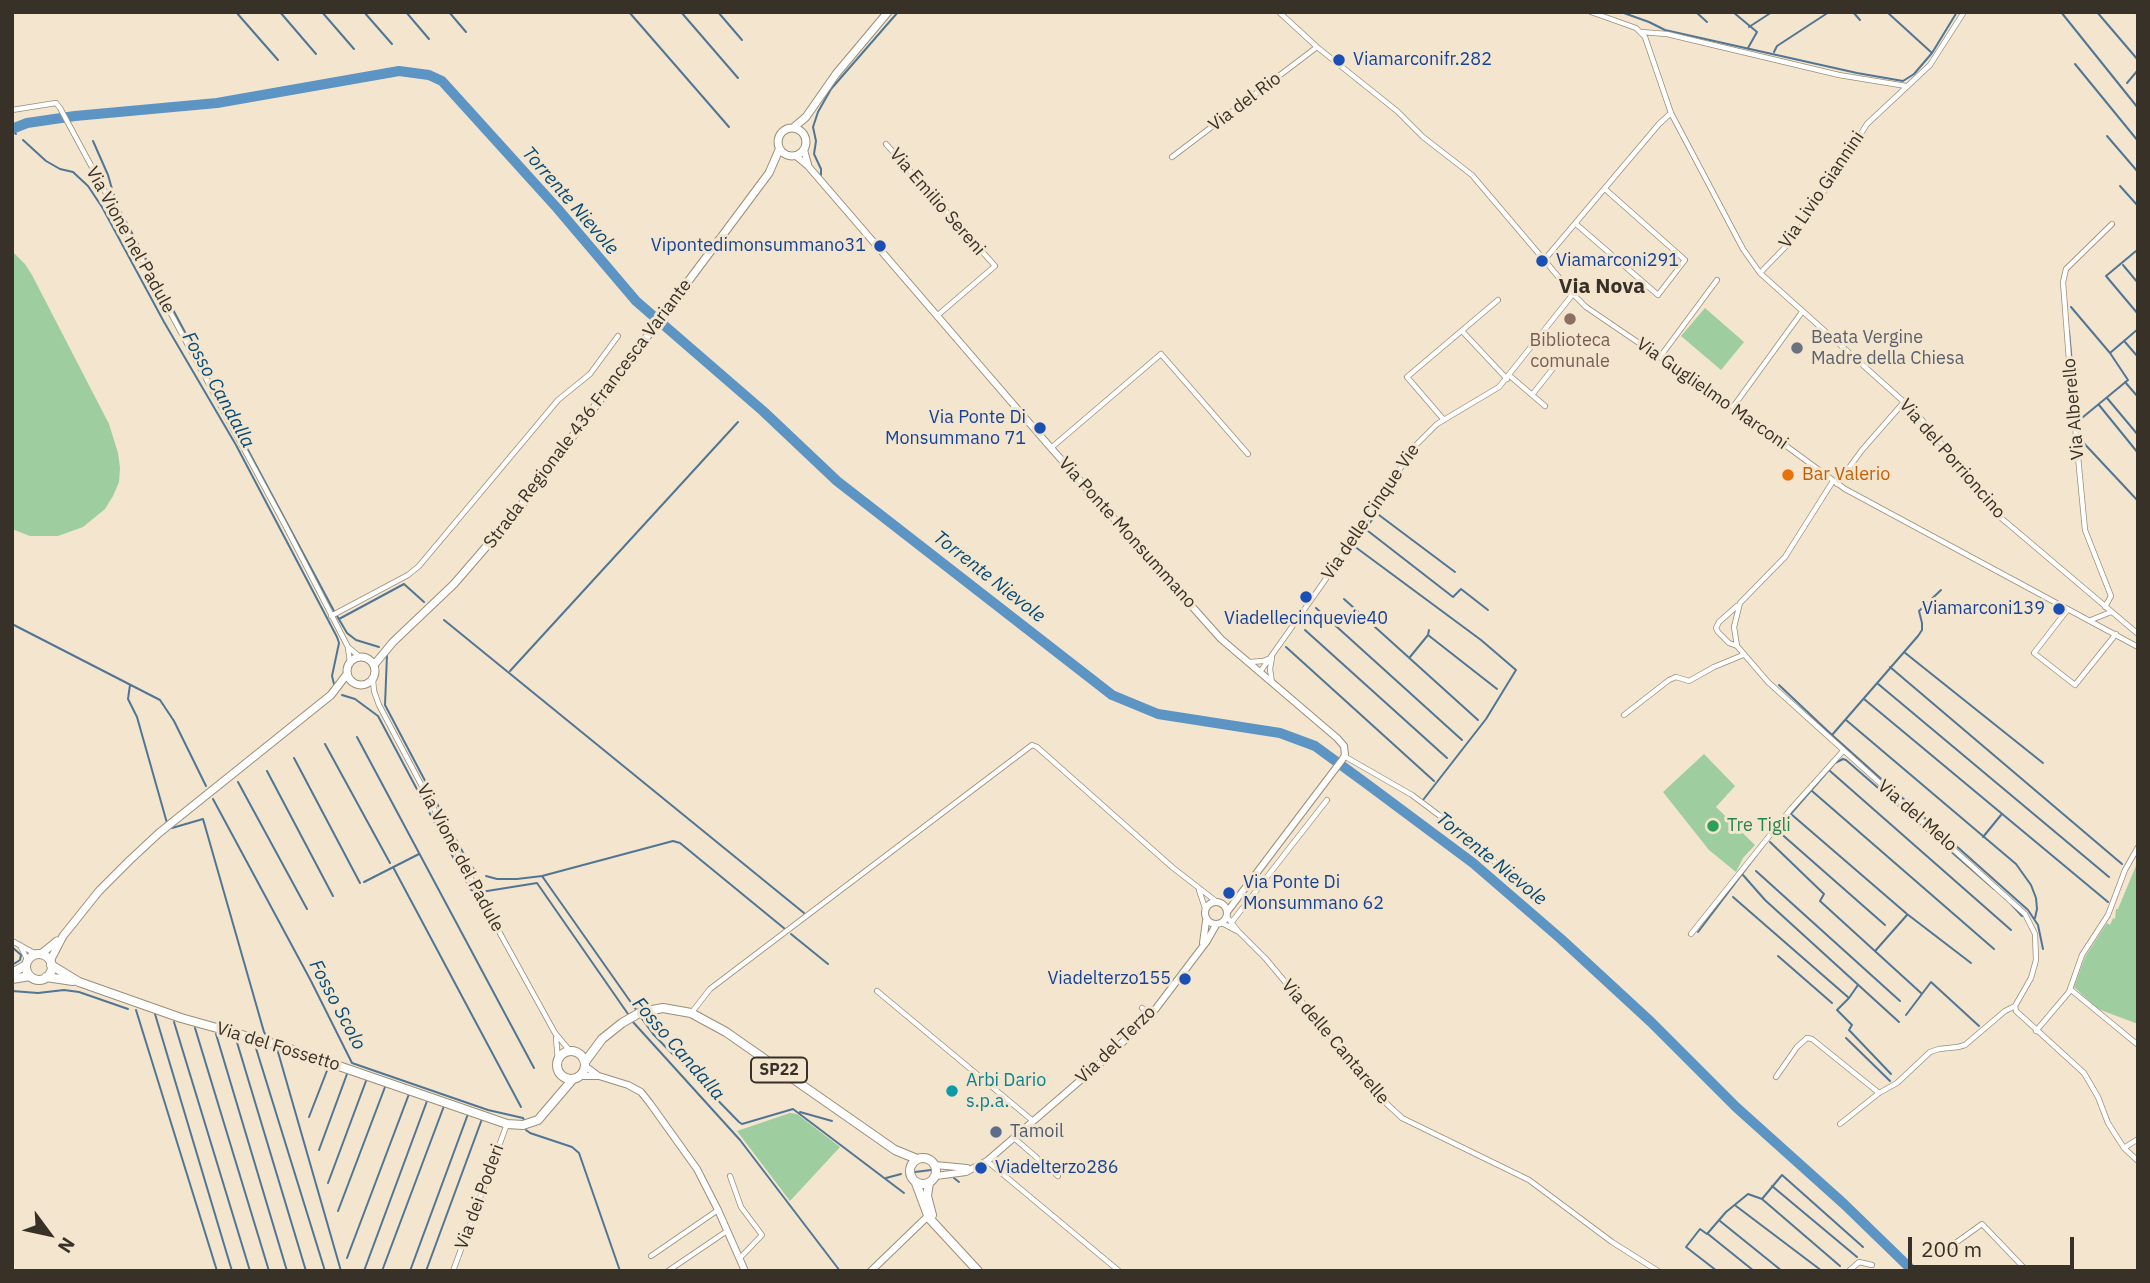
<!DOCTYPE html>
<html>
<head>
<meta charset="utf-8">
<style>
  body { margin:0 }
  #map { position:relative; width:2150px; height:1283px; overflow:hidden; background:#f3e5ce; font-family:"IBM Plex Sans",sans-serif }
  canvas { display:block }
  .frame { position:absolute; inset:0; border:14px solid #373128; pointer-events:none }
  .north { position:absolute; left:14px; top:1199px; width:70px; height:70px; -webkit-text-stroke:5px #f3e5ce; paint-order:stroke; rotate:123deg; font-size:19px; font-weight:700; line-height:28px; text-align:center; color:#373128 }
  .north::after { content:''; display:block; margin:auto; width:24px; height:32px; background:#373128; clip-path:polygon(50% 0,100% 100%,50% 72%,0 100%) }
  .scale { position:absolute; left:1908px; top:1237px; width:166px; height:32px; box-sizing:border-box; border:4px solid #373128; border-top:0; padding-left:9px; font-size:21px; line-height:24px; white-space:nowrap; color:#373128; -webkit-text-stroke:5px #f3e5ce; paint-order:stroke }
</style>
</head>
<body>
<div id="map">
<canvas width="2150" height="1283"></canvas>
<div class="frame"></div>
<div class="north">N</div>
<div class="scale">200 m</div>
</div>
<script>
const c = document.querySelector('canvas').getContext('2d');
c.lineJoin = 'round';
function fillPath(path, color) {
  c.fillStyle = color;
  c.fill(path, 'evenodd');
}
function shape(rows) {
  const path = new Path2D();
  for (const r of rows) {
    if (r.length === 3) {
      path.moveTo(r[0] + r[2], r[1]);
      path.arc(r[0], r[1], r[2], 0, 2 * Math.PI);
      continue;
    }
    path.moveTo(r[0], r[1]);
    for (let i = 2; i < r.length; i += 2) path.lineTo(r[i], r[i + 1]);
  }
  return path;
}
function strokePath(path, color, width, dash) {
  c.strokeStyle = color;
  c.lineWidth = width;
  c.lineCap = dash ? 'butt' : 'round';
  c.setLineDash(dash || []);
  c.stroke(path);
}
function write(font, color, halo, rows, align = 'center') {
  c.font = font + ' "IBM Plex Sans",sans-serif';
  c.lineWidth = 6;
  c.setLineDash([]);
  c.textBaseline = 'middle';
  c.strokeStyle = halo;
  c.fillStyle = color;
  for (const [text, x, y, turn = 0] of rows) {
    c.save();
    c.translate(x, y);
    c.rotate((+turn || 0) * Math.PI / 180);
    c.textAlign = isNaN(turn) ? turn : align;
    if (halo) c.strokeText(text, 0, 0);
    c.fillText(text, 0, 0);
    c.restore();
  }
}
const green = shape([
  [12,251,25,264,32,275,109,424,118,453,120,468,119,482,113,496,105,509,83,527,58,536,30,536,12,529],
  [1705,308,1744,342,1721,370,1681,336],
  [1704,754,1735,786,1716,807,1755,845,1743,858,1736,872,1709,850,1663,792],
  [2138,861,2138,1024,2098,1009,2074,987,2085,957,2107,923,2110,925,2113,918,2115,919,2116,909,2118,909],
  [790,1113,797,1114,840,1147,790,1201,737,1131]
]);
const stream = shape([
  [236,12,278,60],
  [280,12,316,54],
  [322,12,354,49],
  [364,12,392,44],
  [406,12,429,39],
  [449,12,466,32],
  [629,12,729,127],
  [681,12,738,78],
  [718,12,742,40],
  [775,12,776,13],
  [1621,12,1649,22,1665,30,1857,73,1903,81,1914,74,1932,53,1957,12],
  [1696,12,1707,22],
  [1733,12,1757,32,1748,48],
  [1853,12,1860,20],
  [1887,12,1932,53],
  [2061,12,2138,108],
  [2097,12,2138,60],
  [2135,12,2138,15],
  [1749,27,1772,12],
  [1774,52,1777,46,1829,12],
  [2075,64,2138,141],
  [2127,83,2138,70],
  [12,131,16,134],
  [2107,136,2138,172],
  [23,140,46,161,60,169,73,172,88,186,102,207,164,322,236,445,337,637,339,643,332,676,334,684],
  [93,141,108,175,116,203,334,611],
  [821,175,821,169,814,154,816,141,813,127,818,112,831,89,898,12],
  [2120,186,2138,206],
  [2138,252,2136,251,2106,276,2138,314],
  [2123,265,2138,283],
  [2071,307,2110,353,2128,380,2077,422],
  [2069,331,2080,452],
  [2125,342,2138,357],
  [2110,353,2138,329],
  [2125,382,2138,397],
  [2107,398,2138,435],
  [2099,405,2138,453],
  [2079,438,2138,501],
  [1387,498,1354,546,1481,640,1516,670,1486,719,1423,800],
  [1379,515,1455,572],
  [1368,531,1453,597,1461,589,1488,610],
  [1344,599,1478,720],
  [1316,608,1462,740],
  [337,616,347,633,356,640,379,647],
  [339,619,404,584,424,602],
  [444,620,804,913],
  [12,624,160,700,174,721,206,786],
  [1305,630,1447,758],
  [1428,635,1497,689],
  [1286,647,1434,781],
  [1904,652,2043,763],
  [387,655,385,705,469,864,477,872],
  [1410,657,1428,635,1429,630],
  [1890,667,2122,864],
  [510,671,738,422],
  [1877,683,2109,877],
  [130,685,128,699,137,717,167,823],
  [1779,685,1832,735,2028,910,2038,925,2043,949],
  [342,695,355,699,378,716,470,889,474,892],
  [1864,699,2108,902],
  [1846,720,2016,864,2031,885,2036,898,2037,909,2035,918],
  [1832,735,1918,636,1922,630,1922,623,1919,611,1941,590],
  [357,737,534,1068],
  [325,744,390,863],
  [294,758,360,883],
  [267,771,333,896],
  [1830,771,2011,930],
  [238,782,307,909],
  [1812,791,1994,949],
  [213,799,311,981,352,1063,488,1110,523,1118,524,1120],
  [1791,814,1907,914,1971,963],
  [172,828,203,819,264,1032,269,1040],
  [1778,831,1885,925],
  [1983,837,2001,815],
  [1770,842,1824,894,1820,901,1921,993],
  [393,867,521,1107],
  [1756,871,1900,1001],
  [1743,875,1765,900,1899,1022],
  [486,876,497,879,517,879,542,876,673,841,680,843,785,929],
  [542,876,637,1011],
  [364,882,419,854],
  [481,892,537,883,628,1014],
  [1733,897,1849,998],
  [2011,904,2022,916],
  [1698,932,1768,840,1835,763,1843,759,1846,760,1994,889],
  [791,934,828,964],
  [12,947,21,955,20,960,12,965],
  [1876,950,1907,915],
  [1778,956,1832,1003],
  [1858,985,1849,998,1837,1010,1852,1025,1849,1030,1891,1074],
  [12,991,38,993,64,990,79,992,128,1009],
  [136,1010,217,1271],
  [155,1014,232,1271],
  [1906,1015,1931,982,1979,1026],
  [640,1016,653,1034,739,1122,742,1124,793,1109,904,1193],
  [174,1022,250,1271],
  [633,1022,740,1140,840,1271],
  [195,1028,269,1271],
  [216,1034,287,1271],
  [1846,1038,1890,1081],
  [236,1039,306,1271],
  [255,1045,325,1271],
  [274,1047,278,1052,341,1271],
  [800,1112,832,1121],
  [309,1117,328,1068],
  [526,1130,530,1133,572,1147,579,1153,620,1271],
  [319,1150,347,1074],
  [915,1172,931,1170],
  [886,1178,901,1174],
  [954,1178,959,1182],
  [328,1183,366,1081],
  [1772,1186,1857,1257],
  [1762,1199,1840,1266],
  [1736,1206,1822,1271],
  [338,1211,385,1087],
  [1720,1221,1782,1271],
  [1708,1234,1754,1271],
  [347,1258,409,1094],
  [364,1271,427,1101],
  [382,1271,444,1106],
  [410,1271,468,1114],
  [426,1271,482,1119],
  [1717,1271,1686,1247,1700,1229,1707,1234,1726,1212,1748,1194,1762,1199,1782,1175,1863,1247]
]);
const river = shape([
  [12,129,27,123,75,116,217,103,399,71,429,75,442,81,557,208,636,301,763,411,837,481,1112,695,1158,714,1280,733,1315,746,1367,784,1473,863,1561,939,1651,1022,1736,1107,1844,1204,1913,1271]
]);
const minor = shape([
  [1279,12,1317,47,1397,111,1423,137,1472,175,1573,294,1586,307,1733,407,1845,489,2138,647],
  [1591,12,1636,28,1645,37,1671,113,1743,249,1760,273,1913,410,1930,429,1985,501,2000,517,2138,634],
  [1641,32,1667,34,1839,75,1906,86],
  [12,110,56,103,60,108,285,525,348,647,360,657],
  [886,144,995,266,938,315],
  [1172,157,1317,47],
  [1576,224,1658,295,1685,260,1605,189],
  [1545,259,1659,124,1671,113],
  [1760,273,1794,238,1867,124,1930,65,1964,12],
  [1462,331,1507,379],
  [1660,357,1717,280],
  [1510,376,1545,406],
  [1532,395,1558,362],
  [1733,407,1802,312],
  [1444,420,1407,377,1498,300],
  [1051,448,1161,354,1248,454],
  [1833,481,1785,557,1740,603,1734,627,1737,646,1768,682,2025,914,2035,934,2036,960,2031,978,2015,1006,2016,1011,2084,1073,2098,1097,2108,1123,2124,1148,2138,1161],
  [1837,484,1862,450,1904,402],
  [1737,606,1719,622,1716,628,1718,632,1729,643,1737,646],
  [2105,607,2111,596,2085,530,2070,373,2063,282,2066,269,2112,224],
  [2068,609,2034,653,2075,685,2116,634],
  [331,616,408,575,419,566,558,400,590,374,618,336],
  [2091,620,2111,612],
  [348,648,350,662],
  [1272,657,1270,669,1272,683],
  [1250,662,1263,661,1268,659],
  [1260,672,1323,583,1416,445,1437,424,1499,387,1573,294],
  [373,680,374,691,379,705,502,937,555,1033,570,1051],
  [1624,715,1669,680,1676,677,1689,681,1714,667,1743,655],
  [1344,756,1412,795,1464,834,1507,873],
  [1199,890,1205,908],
  [1227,917,1238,931,1266,959,1387,1104,1402,1118,1529,1180,1612,1242,1658,1271],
  [1222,923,1237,931],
  [1231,923,1327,800],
  [1691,934,1790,810,1843,751],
  [12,941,36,954],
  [20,945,28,961],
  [2070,989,2138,1045],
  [877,991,1033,1121],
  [1142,1008,1151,1015],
  [692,1012,710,989,1032,745,1037,747,1172,867,1217,902],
  [2036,1031,2069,992,2082,955,2108,915,2125,870,2138,847],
  [556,1038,558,1060],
  [1776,1077,1797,1047,1807,1038,1812,1039,1879,1093],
  [1840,1124,1879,1093,1897,1083,1930,1052,1939,1049,1958,1047,1965,1045,2005,1011,2015,1006],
  [1014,1138,1058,1176],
  [2124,1148,2138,1139],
  [987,1161,1119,1271],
  [730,1176,741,1207,762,1235,740,1258],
  [1943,1252,1982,1224,2027,1271],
  [651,1256,718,1210],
  [453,1271,507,1124],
  [668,1271,727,1231],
  [1849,1271,1859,1262,1872,1265]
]);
const tertiary = shape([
  [804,150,808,164],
  [796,156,808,166,1051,448,1221,639,1337,738,1344,746,1345,755,1342,760,1227,912],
  [1216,913,11],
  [1203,943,1206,921],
  [585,1066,597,1075],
  [580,1076,599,1076,628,1085,641,1092,649,1102,697,1169,718,1210,745,1271],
  [935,1165,967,1168],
  [936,1176,966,1172,987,1161,1105,1059,1151,1015,1207,941,1216,925],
  [871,1271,928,1216]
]);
const secondary = shape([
  [792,142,14],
  [793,128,806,117,836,74,888,12],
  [361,671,14],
  [374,665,393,642,454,584,517,511,769,173,779,150],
  [41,954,57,941],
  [50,961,63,936,99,891,130,860,159,833,331,695,347,674]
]);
const primary = shape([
  [39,967,13],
  [51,965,79,982,181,1018,278,1045,507,1124,523,1125,538,1120,573,1079],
  [12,973,26,965],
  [46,977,73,981],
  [12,979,30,976],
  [571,1065,14],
  [585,1062,602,1039,622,1023,641,1012,663,1008,691,1013,726,1032,895,1150,917,1159],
  [923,1171,13],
  [916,1183,929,1218,978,1271],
  [929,1183,927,1196,932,1215]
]);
const markers = [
  [1339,60,7,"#1a4fb4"],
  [880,246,7,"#1a4fb4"],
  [1542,261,7,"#1a4fb4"],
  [1570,319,7,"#8d6e63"],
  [1797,348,7,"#6b7280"],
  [1040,428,7,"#1a4fb4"],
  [1788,475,7,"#e8710a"],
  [1306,597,7,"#1a4fb4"],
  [2059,609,7,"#1a4fb4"],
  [1713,826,7,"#2e9e5b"],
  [1229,893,7,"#1a4fb4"],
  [1185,979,7,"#1a4fb4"],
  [952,1091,7,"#0f9aa8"],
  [996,1132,7,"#5c6f8a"],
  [981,1168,7,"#1a4fb4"]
];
const shields = [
  [779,1070,56]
];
const shieldNames = [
  ["SP22",779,1070]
];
const transitNames = [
  ["Viamarconifr.282",1353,60],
  ["Vipontedimonsummano31",866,246,"right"],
  ["Viamarconi291",1556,261],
  ["Via Ponte Di",1026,418,"right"],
  ["Monsummano 71",1026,439,"right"],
  ["Viamarconi139",2045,609,"right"],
  ["Viadellecinquevie40",1306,619,"center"],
  ["Via Ponte Di",1243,883],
  ["Monsummano 62",1243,904],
  ["Viadelterzo155",1171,979,"right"],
  ["Viadelterzo286",995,1168]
];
const streetNames = [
  ["Via del Rio",1245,102,-37],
  ["Via Livio Giannini",1822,190,-56],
  ["Via Emilio Sereni",937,202,49],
  ["Via Vione nel Padule",130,240,61],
  ["Via Guglielmo Marconi",1712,394,35],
  ["Via Alberello",2074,409,-95],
  ["Strada Regionale 436 Francesca Variante",588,414,-53],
  ["Via del Porrioncino",1952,459,49],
  ["Via delle Cinque Vie",1371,512,-56],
  ["Via Ponte Monsummano",1127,533,48],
  ["Via del Melo",1917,816,41],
  ["Via Vione del Padule",460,858,62],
  ["Via delle Cantarelle",1335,1042,50],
  ["Via del Terzo",1116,1045,-44],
  ["Via del Fossetto",278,1047,17],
  ["Via dei Poderi",480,1197,-70]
];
const worshipNames = [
  ["Beata Vergine",1811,338],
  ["Madre della Chiesa",1811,359]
];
const educationNames = [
  ["Biblioteca",1570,341],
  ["comunale",1570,362]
];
const foodNames = [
  ["Bar Valerio",1802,475]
];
const leisureNames = [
  ["Tre Tigli",1727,826]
];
const cultureNames = [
  ["Arbi Dario",966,1081],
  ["s.p.a.",966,1102]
];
const serviceNames = [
  ["Tamoil",1010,1132]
];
const waterNames = [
  ["Torrente Nievole",570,201,49],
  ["Fosso Candalla",218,390,61],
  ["Torrente Nievole",989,577,38],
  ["Torrente Nievole",1491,859,39],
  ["Fosso Scolo",337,1005,62],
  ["Fosso Candalla",678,1049,49]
];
const quarterNames = [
  ["Via Nova",1602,287]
];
fillPath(green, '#9ecda0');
strokePath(stream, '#517695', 2);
strokePath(river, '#5c94c4', 10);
strokePath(minor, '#9b8e78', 6);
strokePath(tertiary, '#9b8e78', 8);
strokePath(secondary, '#9b8e78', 9);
strokePath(primary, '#9b8e78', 10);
strokePath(minor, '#fff', 4.5);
strokePath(tertiary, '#fff', 6);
strokePath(secondary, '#fff', 7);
strokePath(primary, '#fff', 8);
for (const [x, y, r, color] of markers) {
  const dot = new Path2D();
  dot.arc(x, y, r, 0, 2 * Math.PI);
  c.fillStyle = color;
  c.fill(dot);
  strokePath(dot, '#f3e5ce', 2.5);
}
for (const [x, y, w] of shields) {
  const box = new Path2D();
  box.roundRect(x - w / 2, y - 12.5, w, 25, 5);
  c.fillStyle = '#f3e5ce';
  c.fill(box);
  strokePath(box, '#373128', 2);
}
write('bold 16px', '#373128', null, shieldNames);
write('18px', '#164399', '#f3e5ce', transitNames, 'left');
write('18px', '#373128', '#f3e5ce', streetNames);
write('18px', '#5b616d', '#f3e5ce', worshipNames, 'left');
write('18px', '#785e54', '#f3e5ce', educationNames);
write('18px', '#c56008', '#f3e5ce', foodNames, 'left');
write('18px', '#27864d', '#f3e5ce', leisureNames, 'left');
write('18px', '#0d838f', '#f3e5ce', cultureNames, 'left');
write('18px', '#4e5e75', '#f3e5ce', serviceNames, 'left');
write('italic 19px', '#054a78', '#f3e5ce', waterNames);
write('bold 21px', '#373128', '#f3e5ce', quarterNames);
</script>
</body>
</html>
